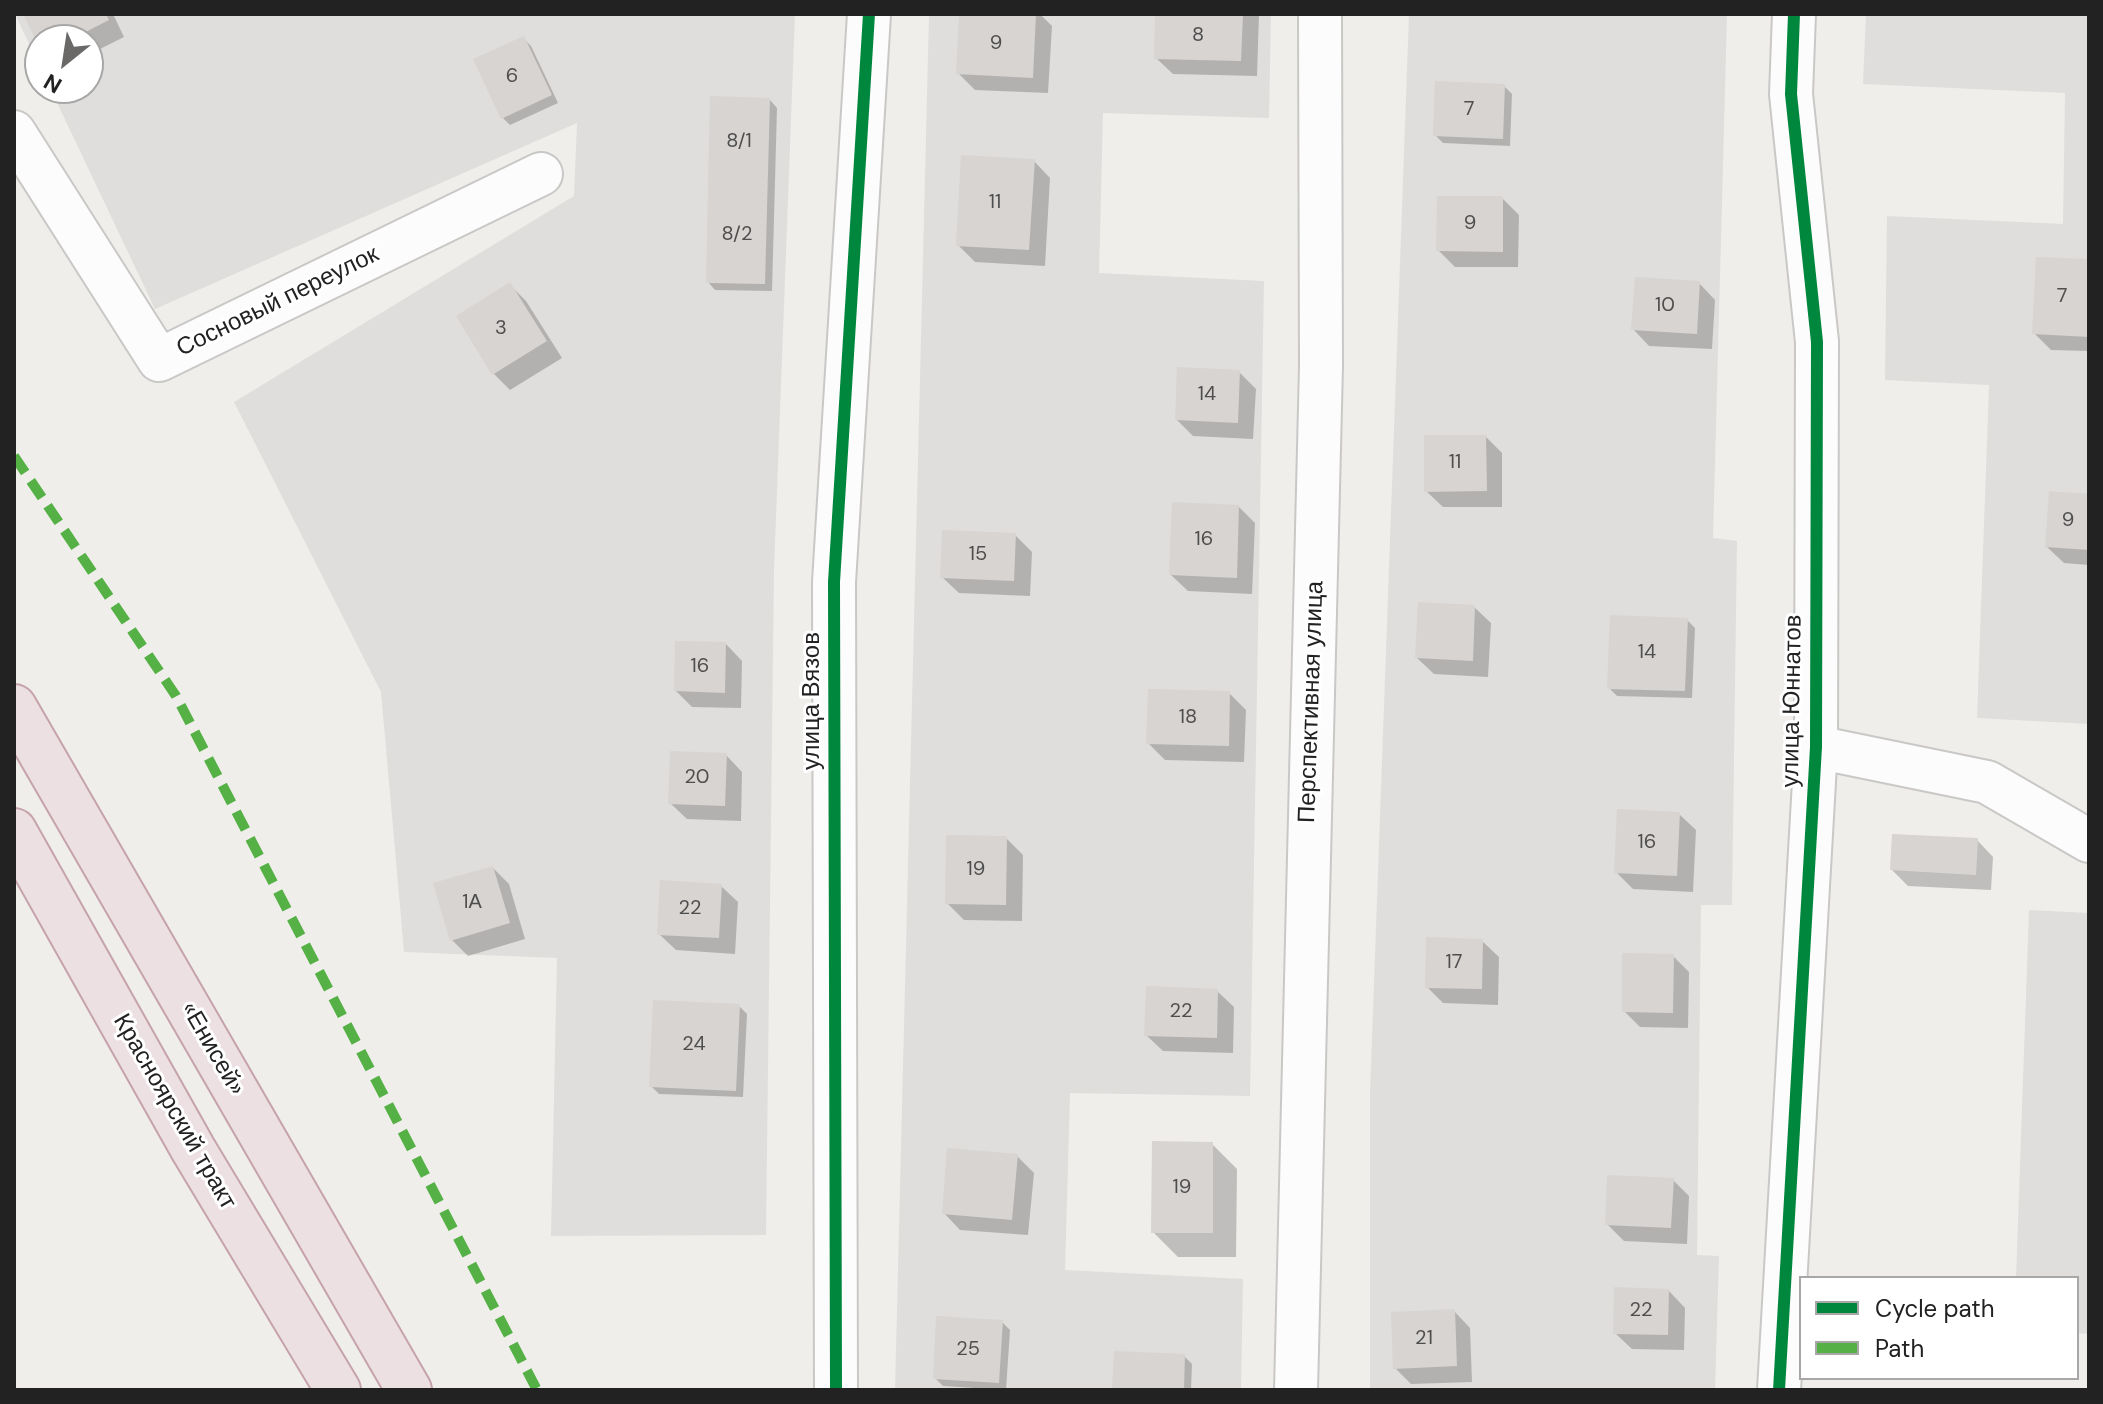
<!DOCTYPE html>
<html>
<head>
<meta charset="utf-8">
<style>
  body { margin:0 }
  #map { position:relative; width:2103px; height:1404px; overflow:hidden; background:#f0eeeb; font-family:"DM Sans",sans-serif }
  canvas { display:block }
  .frame { position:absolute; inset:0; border:16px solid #222; pointer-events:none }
  .legend { position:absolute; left:1799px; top:1276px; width:280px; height:104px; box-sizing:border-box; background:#fff; border:2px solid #a7a7a7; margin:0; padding:10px 14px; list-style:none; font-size:24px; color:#222 }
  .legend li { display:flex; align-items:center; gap:16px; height:40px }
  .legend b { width:40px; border:2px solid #a7a7a7 }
  .north { position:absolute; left:24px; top:24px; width:80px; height:80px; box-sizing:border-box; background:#fff; border:2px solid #a7a7a7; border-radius:50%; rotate:210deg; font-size:22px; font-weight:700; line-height:32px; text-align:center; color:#222 }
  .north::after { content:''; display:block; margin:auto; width:28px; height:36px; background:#6a6968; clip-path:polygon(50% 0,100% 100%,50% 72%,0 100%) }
</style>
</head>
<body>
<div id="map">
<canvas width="2103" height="1404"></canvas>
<div class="frame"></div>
<ul class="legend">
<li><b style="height:10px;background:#00873e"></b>Cycle path</li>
<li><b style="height:10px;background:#55b145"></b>Path</li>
</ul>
<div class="north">N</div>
</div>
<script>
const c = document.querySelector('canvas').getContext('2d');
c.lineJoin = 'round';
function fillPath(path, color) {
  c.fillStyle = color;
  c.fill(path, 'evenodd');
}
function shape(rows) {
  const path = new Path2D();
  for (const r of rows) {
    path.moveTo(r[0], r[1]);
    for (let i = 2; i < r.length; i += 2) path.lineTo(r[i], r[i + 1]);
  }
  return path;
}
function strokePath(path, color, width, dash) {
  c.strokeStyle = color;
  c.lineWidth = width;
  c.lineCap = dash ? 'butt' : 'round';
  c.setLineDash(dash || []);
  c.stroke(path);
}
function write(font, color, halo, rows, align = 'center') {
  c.font = font + ' "DM Sans",sans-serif';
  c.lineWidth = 6;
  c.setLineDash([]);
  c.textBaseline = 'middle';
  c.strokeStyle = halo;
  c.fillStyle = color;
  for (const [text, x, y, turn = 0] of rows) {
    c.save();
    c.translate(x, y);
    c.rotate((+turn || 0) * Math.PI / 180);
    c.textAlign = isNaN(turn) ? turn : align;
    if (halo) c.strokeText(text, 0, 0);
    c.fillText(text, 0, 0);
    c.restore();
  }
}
const residential = shape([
  [15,14,795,14,774,570,766,1235,551,1236,557,958,404,952,381,692,234,402,574,196,577,123,155,309,50,88,88,88,88,40,40,40,40,67],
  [929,14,1271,14,1269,118,1103,113,1099,273,1264,281,1250,1096,1070,1093,1065,1270,1243,1279,1241,1390,895,1390],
  [1409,14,1727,14,1713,538,1737,541,1732,905,1701,905,1697,1255,1719,1256,1715,1390,1370,1390,1370,1093],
  [1866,14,2089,14,2089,724,1977,718,1989,385,1885,380,1887,216,2063,224,2065,93,1863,84],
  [2029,910,2089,913,2089,1334,2077,1333,2077,1278,2016,1278]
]);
const shadow = shape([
  [25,14,113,14,124,37,88,55,88,40,40,40,40,45],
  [961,14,1040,14,1052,26,1048,93,975,90,958,73],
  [1157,14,1259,14,1257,76,1173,74,1156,58],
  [523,38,531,46,558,103,510,125,503,118],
  [1504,86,1512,94,1510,146,1443,143,1435,135],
  [770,100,777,108,772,291,715,290,708,282],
  [1034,161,1050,178,1045,266,975,262,958,245],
  [1502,198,1519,215,1518,267,1455,267,1438,250],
  [2089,261,2089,351,2051,350,2034,333],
  [1699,283,1715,300,1712,349,1649,346,1633,329],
  [510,285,526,301,562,358,510,390,494,374],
  [1239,372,1256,389,1253,439,1193,436,1177,420],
  [1486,437,1502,453,1502,507,1443,507,1426,491],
  [2089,496,2089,565,2064,563,2047,547],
  [1238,506,1255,523,1252,594,1188,591,1171,575],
  [1015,535,1032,552,1030,596,959,593,942,577],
  [1474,607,1491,623,1488,677,1434,674,1417,658],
  [1687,620,1695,628,1692,698,1617,696,1609,688],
  [726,644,742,661,741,708,692,707,676,691],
  [1229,693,1246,710,1244,762,1165,760,1148,743],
  [726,755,742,772,741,821,687,819,670,803],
  [1679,814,1696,830,1693,892,1633,889,1616,872],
  [1006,838,1023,855,1022,921,964,920,947,903],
  [1977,840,1993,857,1991,890,1908,886,1892,870],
  [493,868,509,884,525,939,468,956,452,940],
  [721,886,738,902,735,954,676,950,659,934],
  [1482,941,1499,957,1498,1005,1443,1003,1427,987],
  [1673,956,1689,972,1688,1028,1640,1027,1624,1011],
  [1217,991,1234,1007,1233,1053,1163,1051,1146,1035],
  [739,1006,747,1014,743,1097,659,1094,651,1086],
  [1212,1144,1237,1169,1236,1257,1178,1257,1153,1232],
  [1017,1156,1034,1173,1028,1235,960,1230,944,1213],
  [1673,1180,1689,1196,1687,1244,1624,1241,1607,1224],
  [1669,1291,1685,1308,1684,1350,1632,1349,1615,1333],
  [1454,1311,1470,1328,1472,1382,1411,1384,1395,1368],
  [1002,1322,1010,1330,1006,1390,943,1386,935,1378],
  [1184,1356,1192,1364,1191,1390,1114,1390]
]);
const building = shape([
  [23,14,106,14,109,20,70,40,40,40,40,49],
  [959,14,1036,14,1033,78,956,74],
  [1155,14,1243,14,1241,61,1154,59],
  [524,36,552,95,501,119,473,59],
  [1435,81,1505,84,1503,139,1433,136],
  [710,96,770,98,765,284,706,283],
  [961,155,1035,159,1029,250,956,246],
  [1437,196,1503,196,1503,252,1436,251],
  [2036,257,2089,259,2089,337,2032,334],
  [1635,277,1700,281,1697,334,1631,330],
  [510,282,547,341,492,375,456,316],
  [1177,367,1240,370,1238,423,1175,420],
  [1424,435,1486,435,1487,491,1424,492],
  [2049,491,2089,494,2089,550,2045,547],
  [1172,502,1239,505,1237,578,1169,575],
  [942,530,1016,533,1014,581,940,578],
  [1418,602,1475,605,1473,661,1415,658],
  [1610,615,1688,618,1685,691,1607,689],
  [675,641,726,642,725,693,674,691],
  [1148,689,1230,691,1229,746,1146,744],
  [670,751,727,753,725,806,668,804],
  [1617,809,1680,812,1677,876,1614,873],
  [1892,834,1978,838,1976,875,1890,870],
  [946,835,1007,836,1006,905,945,904],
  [493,866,510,923,450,941,433,883],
  [660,880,722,884,719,938,657,935],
  [1426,937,1483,939,1482,989,1425,988],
  [1622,953,1674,954,1673,1013,1622,1012],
  [1146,986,1218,989,1217,1038,1144,1036],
  [653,1000,740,1004,736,1091,649,1087],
  [1152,1141,1213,1142,1213,1233,1151,1233],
  [947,1148,1018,1154,1012,1220,942,1214],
  [1607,1175,1674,1178,1671,1228,1605,1225],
  [1614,1287,1669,1289,1668,1335,1613,1334],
  [1455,1309,1457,1366,1393,1369,1391,1312],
  [936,1316,1003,1320,999,1383,933,1379],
  [1114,1351,1185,1354,1184,1390,1112,1390]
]);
const street = shape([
  [14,132,159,360,541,174],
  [1816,747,1987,782,2089,841],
  [836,1390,834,582,869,14],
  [1296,1390,1321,366,1320,14],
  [1779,1390,1816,747,1817,342,1791,94,1794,14]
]);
const highway = shape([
  [14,707,409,1390],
  [14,831,193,1149,338,1390]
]);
const quiet = shape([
  [14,456,176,696,537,1390]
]);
const cycleway = shape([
  [836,1390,834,582,869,14],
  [1779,1390,1816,747,1817,342,1791,94,1794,14]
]);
const numberNames = [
  ["8",1198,36],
  ["9",996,44],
  ["6",512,77],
  ["7",1469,110],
  ["8/1",739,142],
  ["11",995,203],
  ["9",1470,224],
  ["8/2",737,235],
  ["7",2062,297],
  ["10",1665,306],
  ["3",501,329],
  ["14",1207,395],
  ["11",1455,463],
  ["9",2068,521],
  ["16",1204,540],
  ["15",978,555],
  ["14",1647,653],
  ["16",700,667],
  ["18",1188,718],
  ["20",697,778],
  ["16",1647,843],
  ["19",976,870],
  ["1А",472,903],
  ["22",690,909],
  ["17",1454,963],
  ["22",1181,1012],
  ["24",694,1045],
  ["19",1182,1188],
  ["22",1641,1311],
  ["21",1424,1339],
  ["25",968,1350]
];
const streetNames = [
  ["Сосновый переулок",278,302,-26],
  ["улица Вязов",813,701,-90],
  ["улица Юннатов",1793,701,-89],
  ["Перспективная улица",1312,702,-88],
  ["«Енисей»",212,1049,60],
  ["Красноярский тракт",174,1112,60]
];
fillPath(residential, '#dfdedc');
fillPath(shadow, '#0003');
fillPath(building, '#d7d4d2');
strokePath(street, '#c9c8c7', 46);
strokePath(highway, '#c5a2ac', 48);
strokePath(street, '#fdfcfc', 42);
strokePath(highway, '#ece0e2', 44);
strokePath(quiet, '#55b145', 10, [20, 10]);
strokePath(cycleway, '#00873e', 12);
write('20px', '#4f4e4e', null, numberNames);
write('24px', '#222', '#fff', streetNames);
</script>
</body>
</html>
